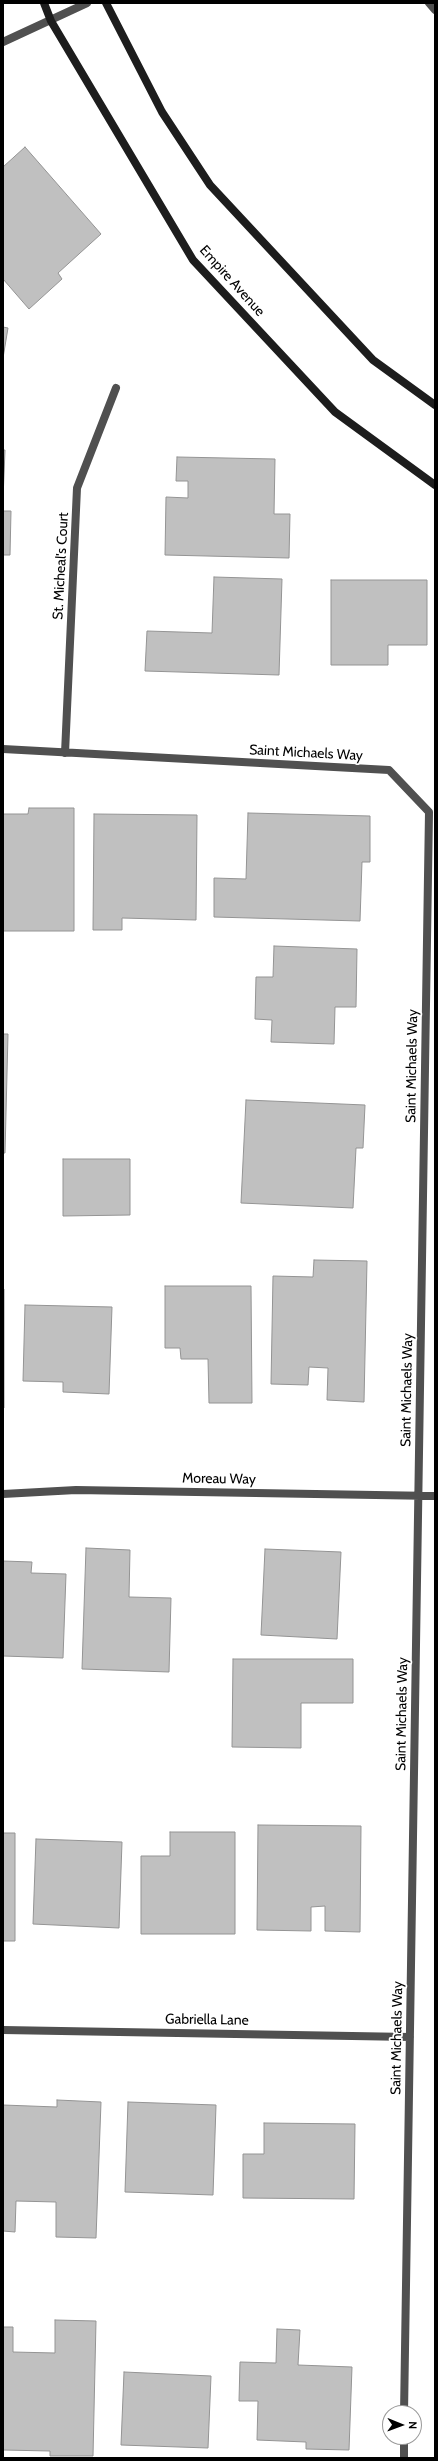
<!DOCTYPE html>
<html>
<head>
<meta charset="utf-8">
<style>
  body { margin:0 }
  #map { position:relative; width:438px; height:2461px; overflow:hidden; background:#fff; font-family:Cabin,sans-serif }
  canvas { display:block }
  .frame { position:absolute; inset:0; border:4px solid #000; pointer-events:none }
  .north { position:absolute; left:382px; top:2405px; width:40px; height:40px; box-sizing:border-box; background:#fff; border:1px solid #999; border-radius:50%; rotate:91deg; font-size:11px; font-weight:700; line-height:16px; text-align:center; color:#000 }
  .north::after { content:''; display:block; margin:auto; width:14px; height:18px; background:#000; clip-path:polygon(50% 0,100% 100%,50% 72%,0 100%) }
</style>
</head>
<body>
<div id="map">
<canvas width="438" height="2461"></canvas>
<div class="frame"></div>
<div class="north">N</div>
</div>
<script>
const c = document.querySelector('canvas').getContext('2d');
c.lineJoin = 'round';
function fillPath(path, color) {
  c.fillStyle = color;
  c.fill(path, 'evenodd');
}
function shape(rows) {
  const path = new Path2D();
  for (const r of rows) {
    path.moveTo(r[0], r[1]);
    for (let i = 2; i < r.length; i += 2) path.lineTo(r[i], r[i + 1]);
  }
  return path;
}
function strokePath(path, color, width, dash) {
  c.strokeStyle = color;
  c.lineWidth = width;
  c.lineCap = dash ? 'butt' : 'round';
  c.setLineDash(dash || []);
  c.stroke(path);
}
function write(font, color, halo, rows, align = 'center') {
  c.font = font + ' Cabin,sans-serif';
  c.lineWidth = 3.5;
  c.setLineDash([]);
  c.textBaseline = 'middle';
  c.strokeStyle = halo;
  c.fillStyle = color;
  for (const [text, x, y, turn = 0] of rows) {
    c.save();
    c.translate(x, y);
    c.rotate((+turn || 0) * Math.PI / 180);
    c.textAlign = isNaN(turn) ? turn : align;
    if (halo) c.strokeText(text, 0, 0);
    c.fillText(text, 0, 0);
    c.restore();
  }
}
const building = shape([
  [25,147,101,234,58,273,62,279,29,309,3,279,3,167,25,147],
  [3,327,8,328,3,358,3,327],
  [3,450,5,450,3,499,3,450],
  [177,457,275,459,274,514,290,514,289,558,165,555,166,497,188,498,188,481,176,481,177,457],
  [3,511,11,511,10,555,3,555,3,511],
  [214,577,282,579,279,675,145,671,147,631,212,633,214,577],
  [331,580,427,580,427,645,388,645,388,665,331,665,331,580],
  [29,808,74,808,74,931,3,931,3,814,28,814,29,808],
  [248,813,370,816,370,862,362,862,360,921,214,917,214,878,246,879,248,813],
  [94,814,197,815,196,920,122,918,122,930,93,930,94,814],
  [274,946,357,949,356,1007,335,1007,334,1044,271,1042,272,1020,255,1019,256,977,273,977,274,946],
  [3,1034,8,1034,5,1153,3,1153,3,1034],
  [246,1100,365,1105,363,1148,356,1148,353,1208,241,1203,246,1100],
  [63,1159,130,1159,130,1215,63,1216,63,1159],
  [314,1260,367,1261,364,1402,327,1400,328,1368,309,1367,308,1385,271,1384,273,1276,313,1277,314,1260],
  [165,1286,251,1286,252,1403,209,1403,208,1359,181,1359,180,1348,165,1348,165,1286],
  [3,1289,4,1289,4,1408,3,1408,3,1289],
  [25,1305,112,1307,109,1394,63,1392,63,1382,23,1381,25,1305],
  [86,1548,130,1550,129,1597,171,1598,169,1672,82,1669,86,1548],
  [265,1549,341,1552,337,1639,261,1635,265,1549],
  [3,1561,32,1562,31,1573,66,1574,63,1658,3,1656,3,1561],
  [233,1659,353,1659,353,1703,301,1703,301,1748,232,1747,233,1659],
  [258,1825,361,1826,360,1932,325,1931,325,1906,311,1907,311,1931,257,1930,258,1825],
  [170,1832,235,1832,235,1934,141,1934,141,1856,170,1856,170,1832],
  [3,1833,15,1833,15,1941,3,1941,3,1833],
  [36,1839,122,1842,119,1928,33,1924,36,1839],
  [57,2100,101,2102,96,2238,56,2237,56,2202,16,2201,15,2232,3,2231,3,2105,57,2107,57,2100],
  [128,2102,216,2105,213,2195,125,2192,128,2102],
  [264,2123,355,2124,354,2199,243,2198,243,2154,264,2154,264,2123],
  [55,2320,96,2321,93,2456,50,2456,50,2451,3,2450,3,2327,13,2327,13,2352,55,2353,55,2320],
  [277,2329,300,2330,298,2365,352,2367,349,2450,306,2449,306,2442,257,2440,258,2401,239,2401,240,2362,276,2363,277,2329],
  [124,2372,211,2376,208,2448,121,2445,124,2372]
]);
const street = shape([
  [429,3,435,10],
  [3,42,87,3],
  [3,749,389,770,429,812,404,2413],
  [65,753,77,488,116,388],
  [3,1494,76,1490,435,1496],
  [3,2030,410,2037],
  [404,2458,404,2437]
]);
const secondary = shape([
  [44,3,51,21,193,260,335,412,435,485],
  [106,3,162,112,210,185,373,360,435,405]
]);
const streetNames = [
  ["Empire Avenue",232,281,48],
  ["St. Micheal's Court",61,566,-87],
  ["Saint Michaels Way",306,753,3],
  ["Saint Michaels Way",412,1066,-89],
  ["Saint Michaels Way",407,1390,-89],
  ["Moreau Way",219,1479,1],
  ["Saint Michaels Way",402,1714,-89],
  ["Gabriella Lane",207,2020,1],
  ["Saint Michaels Way",397,2038,-89]
];
fillPath(building, '#c0c0c0');
strokePath(building, '#949494', 1);
strokePath(street, '#505050', 8);
strokePath(secondary, '#1d1d1d', 8);
write('14px', '#000', '#fff', streetNames);
</script>
</body>
</html>
